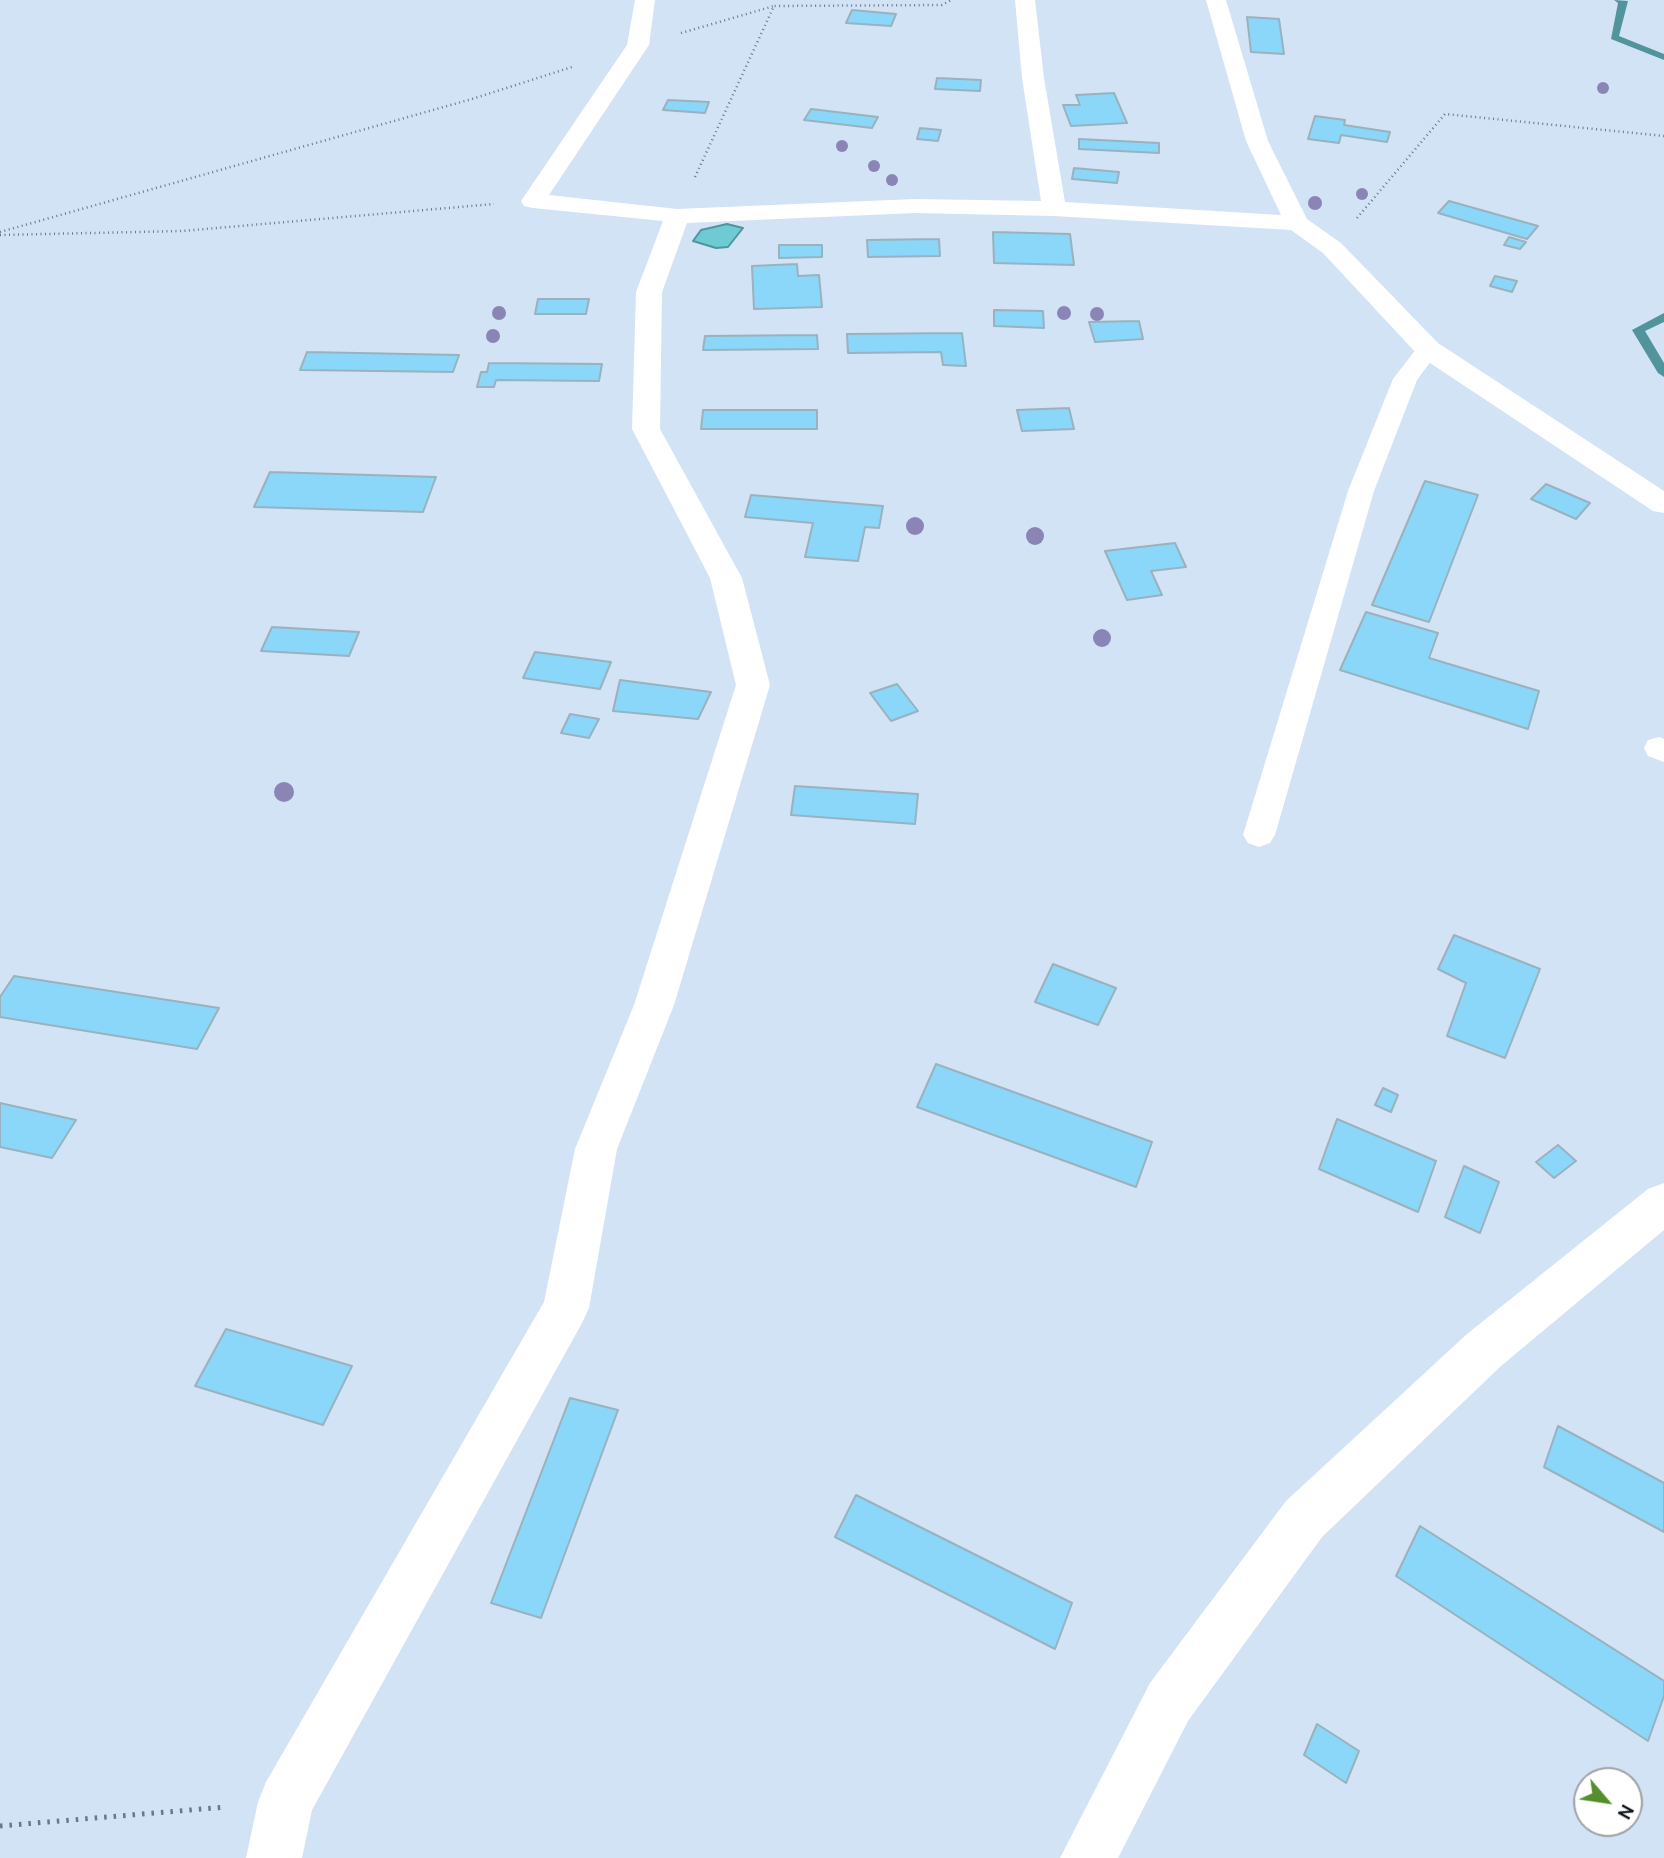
<!DOCTYPE html>
<html>
<head>
<meta charset="utf-8">
<style>
  body { margin:0 }
  #map { position:relative; width:1664px; height:1858px; overflow:hidden; background:#d2e3f6; font-family:Overpass,sans-serif }
  canvas { display:block }
  .north { position:absolute; left:1573px; top:1767px; width:70px; height:70px; box-sizing:border-box; background:#fff; border:2px solid #a0a2a5; border-radius:50%; rotate:119deg; font-size:19px; font-weight:700; line-height:28px; text-align:center; color:#11171d }
  .north::after { content:''; display:block; margin:auto; width:24px; height:32px; background:#558e2b; clip-path:polygon(50% 0,100% 100%,50% 72%,0 100%) }
</style>
</head>
<body>
<div id="map">
<canvas width="1664" height="1858"></canvas>
<div class="north">N</div>
</div>
<script>
const c = document.querySelector('canvas').getContext('2d');
c.lineJoin = 'round';
function fillPath(path, color) {
  c.fillStyle = color;
  c.fill(path, 'evenodd');
}
function shape(rows) {
  const path = new Path2D();
  for (const r of rows) {
    path.moveTo(r[0], r[1]);
    for (let i = 2; i < r.length; i += 2) path.lineTo(r[i], r[i + 1]);
  }
  return path;
}
function strokePath(path, color, width, dash) {
  c.strokeStyle = color;
  c.lineWidth = width;
  c.lineCap = dash ? 'butt' : 'round';
  c.setLineDash(dash || []);
  c.stroke(path);
}
const water = shape([
  [727,224,743,228,728,247,716,248,693,241,701,230,727,224]
]);
const stream = shape([
  [1614,0,1628,1,1619,36,1664,54,1664,60,1611,39,1618,3,1614,0],
  [1664,313,1664,322,1645,331,1664,363,1664,377,1658,373,1632,330,1664,313]
]);
const building = shape([
  [852,10,896,14,891,26,846,23,852,10],
  [1247,17,1279,19,1284,54,1251,52,1247,17],
  [937,78,981,80,980,91,935,89,937,78],
  [1114,93,1127,123,1071,126,1063,105,1080,105,1076,95,1114,93],
  [668,100,709,102,705,113,663,110,668,100],
  [811,109,878,117,872,128,804,120,811,109],
  [1315,116,1345,120,1344,125,1390,132,1387,142,1341,135,1339,143,1308,139,1315,116],
  [920,128,941,130,938,141,917,139,920,128],
  [1079,139,1159,143,1159,153,1079,149,1079,139],
  [1074,168,1119,172,1117,183,1072,179,1074,168],
  [1449,201,1538,226,1527,239,1438,213,1449,201],
  [993,232,1070,234,1074,265,994,263,993,232],
  [1509,237,1526,242,1520,249,1504,245,1509,237],
  [939,239,940,256,868,257,867,240,939,239],
  [779,245,822,245,822,257,779,258,779,245],
  [797,264,798,276,819,275,822,307,754,309,752,266,797,264],
  [1495,276,1517,281,1512,292,1490,286,1495,276],
  [538,299,589,299,586,314,535,314,538,299],
  [994,310,1043,311,1044,328,994,326,994,310],
  [1139,321,1143,339,1095,342,1089,322,1139,321],
  [962,333,966,366,943,365,941,352,848,353,847,334,962,333],
  [817,335,818,349,703,350,705,336,817,335],
  [307,352,459,355,453,372,300,370,307,352],
  [489,363,602,364,599,381,496,380,494,387,477,387,481,372,487,372,489,363],
  [1069,408,1074,429,1022,431,1017,410,1069,408],
  [703,410,817,410,817,429,701,429,703,410],
  [270,472,436,477,423,512,254,507,270,472],
  [1425,481,1478,495,1429,622,1372,605,1425,481],
  [1546,484,1590,503,1576,519,1531,499,1546,484],
  [751,495,883,506,879,528,865,527,858,561,805,557,813,523,745,517,751,495],
  [1175,543,1186,567,1151,571,1162,595,1127,600,1105,551,1175,543],
  [1366,612,1438,633,1429,658,1539,691,1528,729,1340,670,1366,612],
  [272,627,359,632,349,656,261,651,272,627],
  [535,652,611,662,600,689,523,678,535,652],
  [620,680,711,692,698,719,613,711,620,680],
  [897,684,918,711,891,721,870,693,897,684],
  [570,714,599,719,589,738,561,733,570,714],
  [795,786,918,794,915,824,791,815,795,786],
  [1454,935,1540,969,1505,1058,1447,1036,1466,983,1438,969,1454,935],
  [1053,964,1116,988,1098,1025,1035,1002,1053,964],
  [14,976,219,1008,197,1049,0,1017,0,997,14,976],
  [936,1064,1152,1142,1136,1187,917,1107,936,1064],
  [1383,1088,1398,1095,1391,1112,1375,1105,1383,1088],
  [0,1103,76,1120,52,1158,0,1147,0,1103],
  [1337,1119,1436,1161,1418,1212,1319,1169,1337,1119],
  [1558,1145,1576,1161,1554,1178,1536,1162,1558,1145],
  [1464,1166,1499,1182,1480,1233,1445,1217,1464,1166],
  [226,1329,352,1366,323,1425,195,1386,226,1329],
  [570,1398,618,1410,541,1618,491,1603,570,1398],
  [1558,1426,1664,1483,1664,1532,1544,1467,1558,1426],
  [856,1495,1072,1603,1055,1649,835,1537,856,1495],
  [1420,1526,1664,1681,1664,1696,1648,1741,1396,1576,1420,1526],
  [1317,1724,1359,1751,1346,1783,1304,1755,1317,1724]
]);
const pathFar1 = shape([
  [681,33,774,6],
  [695,177,774,6,942,5,951,0],
  [1357,218,1445,114,1664,136],
  [0,232,472,99,572,67],
  [0,235,182,231,494,204]
]);
const path = shape([
  [0,1826,226,1807]
]);
const lane = shape([
  [1428,342,1436,344,1440,349,1417,380,1374,491,1275,835,1270,843,1259,847,1248,843,1243,835,1348,491,1393,379,1420,344,1428,342],
  [1659,737,1664,739,1664,762,1648,756,1644,748,1648,740,1659,737]
]);
const street = shape([
  [635,0,655,0,649,45,549,195,677,209,915,199,1041,201,1022,78,1015,0,1035,0,1044,78,1065,202,1281,215,1246,141,1206,0,1226,0,1268,141,1307,219,1341,243,1438,343,1664,491,1664,513,1653,511,1418,355,1323,253,1291,230,1054,216,915,213,687,223,662,292,660,429,742,578,770,685,674,1005,617,1149,589,1308,582,1323,312,1810,302,1858,246,1858,258,1802,266,1782,544,1302,575,1149,634,1005,736,685,710,578,632,429,636,292,663,221,533,208,524,206,521,201,627,45,635,0]
]);
const secondary = shape([
  [1664,1183,1664,1230,1501,1366,1322,1537,1188,1721,1118,1858,1060,1858,1150,1683,1286,1501,1467,1334,1648,1189,1664,1183]
]);
const trees = [
  [1603,88,6],
  [842,146,6],
  [874,166,6],
  [892,180,6],
  [1362,194,6],
  [1315,203,7],
  [499,313,7],
  [1064,313,7],
  [1097,314,7],
  [493,336,7],
  [915,526,9],
  [1035,536,9],
  [1102,638,9],
  [284,792,10]
];
fillPath(water, '#6ecad3');
strokePath(water, '#52949c', 2);
fillPath(stream, '#52949c');
fillPath(building, '#8bd7f9');
strokePath(building, '#99b2bd', 2);
strokePath(pathFar1, '#6c7783', 2.5, [1, 3.5]);
strokePath(path, '#6c7783', 5, [2.5, 7]);
fillPath(lane, '#fff');
fillPath(street, '#fff');
fillPath(secondary, '#fff');
c.fillStyle = '#8b85b6';
for (const [x, y, r] of trees) {
  c.beginPath();
  c.arc(x, y, r, 0, 2 * Math.PI);
  c.fill();
}
</script>
</body>
</html>
